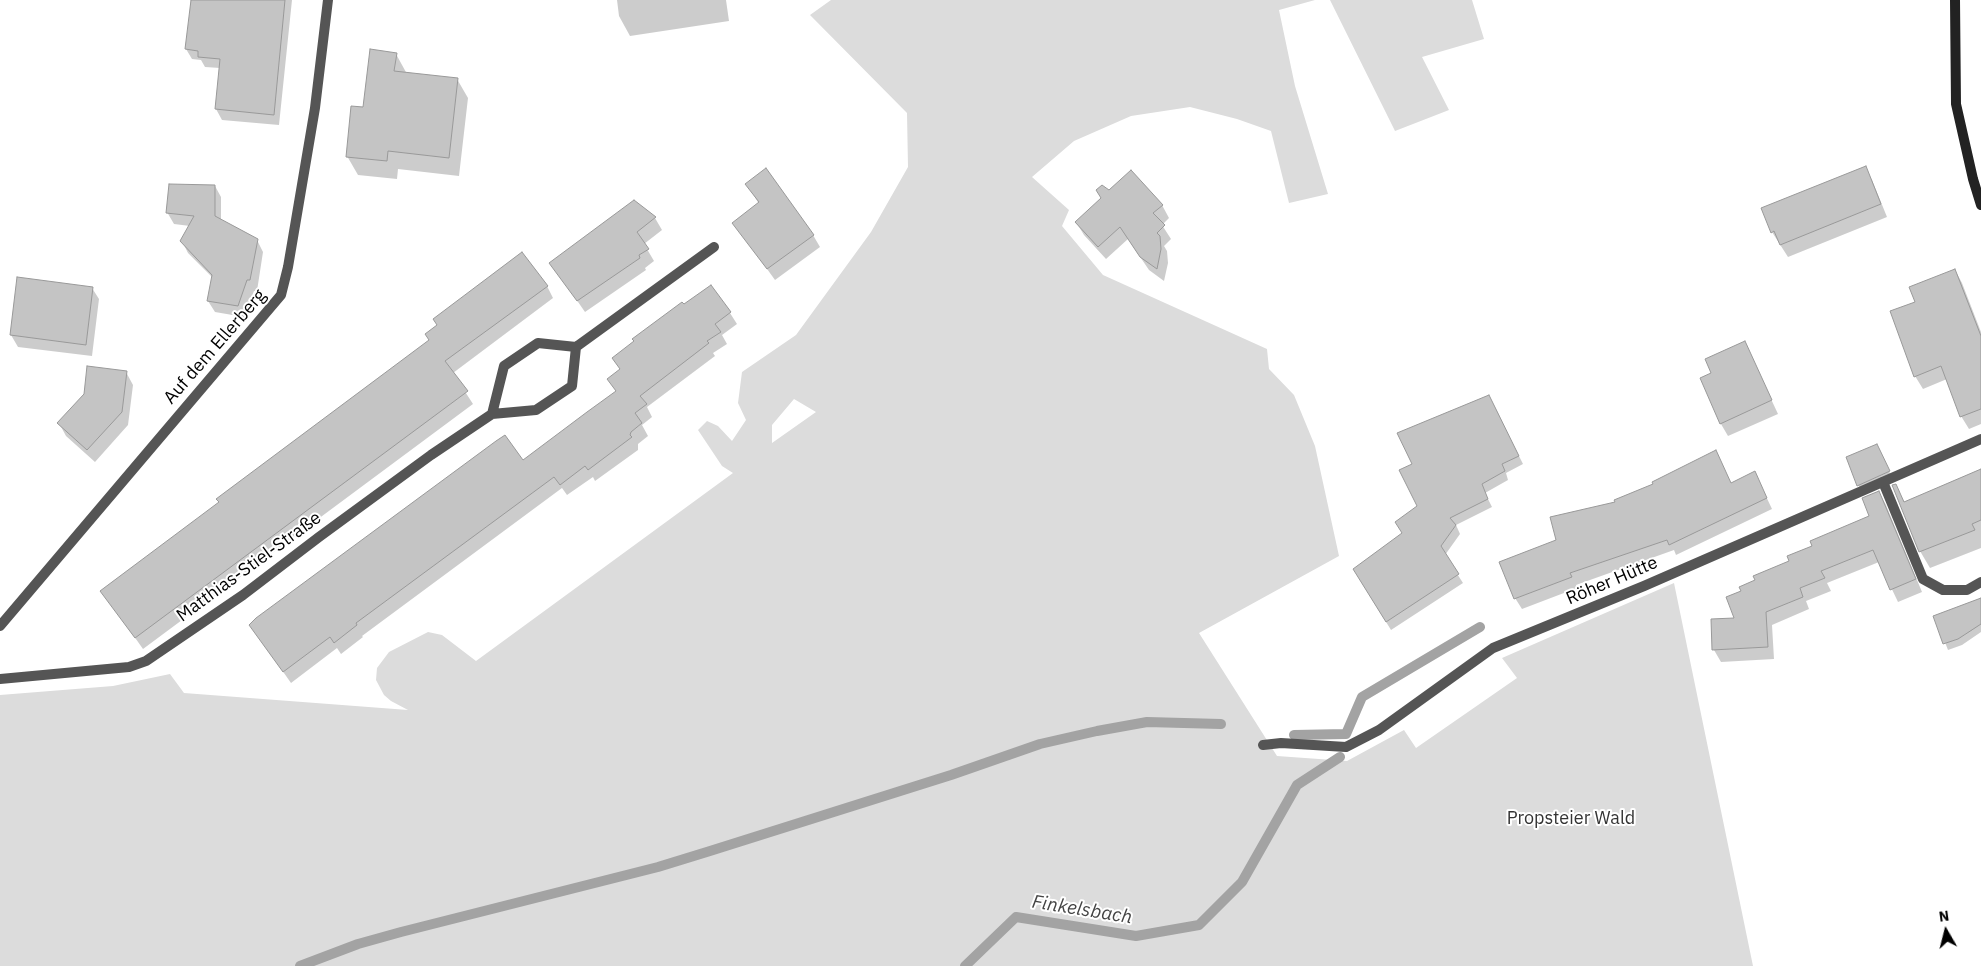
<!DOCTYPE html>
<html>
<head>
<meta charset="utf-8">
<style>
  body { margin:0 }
  #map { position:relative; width:1981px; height:966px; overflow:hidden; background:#fff; font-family:"IBM Plex Sans",sans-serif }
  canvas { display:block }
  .north { position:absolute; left:1921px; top:906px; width:50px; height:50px; -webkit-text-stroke:4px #fff; paint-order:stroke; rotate:352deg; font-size:14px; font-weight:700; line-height:20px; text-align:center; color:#000 }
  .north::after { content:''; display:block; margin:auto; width:18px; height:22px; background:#000; clip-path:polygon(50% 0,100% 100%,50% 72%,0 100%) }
</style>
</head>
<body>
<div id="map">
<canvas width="1981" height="966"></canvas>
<div class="north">N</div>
</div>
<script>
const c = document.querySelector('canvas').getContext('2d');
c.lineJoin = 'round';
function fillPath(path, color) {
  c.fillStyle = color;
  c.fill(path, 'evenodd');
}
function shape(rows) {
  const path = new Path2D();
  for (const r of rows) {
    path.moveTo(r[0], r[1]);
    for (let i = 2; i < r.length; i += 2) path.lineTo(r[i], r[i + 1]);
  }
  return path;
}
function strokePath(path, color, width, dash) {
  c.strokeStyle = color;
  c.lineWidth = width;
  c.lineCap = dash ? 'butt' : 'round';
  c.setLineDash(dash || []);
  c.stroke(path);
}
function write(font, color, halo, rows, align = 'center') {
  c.font = font + ' "IBM Plex Sans",sans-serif';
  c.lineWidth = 4;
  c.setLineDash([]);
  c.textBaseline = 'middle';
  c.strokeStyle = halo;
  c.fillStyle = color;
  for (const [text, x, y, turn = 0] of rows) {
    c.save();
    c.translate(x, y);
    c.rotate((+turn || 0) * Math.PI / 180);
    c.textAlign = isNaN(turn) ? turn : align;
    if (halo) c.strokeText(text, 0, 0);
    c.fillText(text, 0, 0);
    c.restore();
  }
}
const green = shape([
  [831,0,1315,0,1279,10,1295,86,1328,194,1289,203,1271,131,1237,119,1190,107,1131,116,1074,141,1032,177,1069,210,1062,226,1103,275,1267,349,1269,369,1294,395,1315,446,1339,556,1199,633,1277,756,1347,761,1404,730,1416,748,1517,678,1502,658,1674,583,1753,966,0,966,0,695,113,686,170,674,184,693,408,710,391,701,384,695,376,680,377,668,389,652,428,632,442,635,476,661,733,473,722,466,698,430,707,421,718,426,732,441,746,420,738,403,742,372,796,335,871,232,908,167,907,113,810,15],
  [794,399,816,412,772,443,772,425],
  [1330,0,1472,0,1484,39,1422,57,1449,110,1395,131]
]);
const shadow = shape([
  [193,0,292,0,279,125,222,120,216,109,220,68,205,67,201,60,192,59,186,49],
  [617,0,726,0,729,21,630,36,619,16],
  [396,54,407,74,457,79,468,98,459,176,398,169,397,179,358,175,347,156,364,108],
  [1865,168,1872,180,1887,217,1788,257,1772,232],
  [747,184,813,235,820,247,775,280,734,223,759,204],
  [215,186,221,197,221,220,257,240,263,252,257,291,254,291,244,317,215,312,208,301,213,278,188,253,182,241,190,226,174,224,167,212],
  [1109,192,1162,205,1169,218,1162,225,1171,239,1164,246,1167,251,1168,263,1164,281,1149,270,1128,239,1106,259,1084,235,1076,222],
  [634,202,655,218,662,230,644,244,654,261,645,268,646,270,585,312,551,263],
  [1955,270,1962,283,1981,332,1981,424,1969,429,1961,416,1947,379,1923,389,1915,376],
  [547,286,553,298,453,373,473,404,143,649,102,591,219,503,430,341,438,326],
  [92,288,99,299,92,356,18,347,11,335],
  [684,305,730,313,737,324,722,335,727,344,713,353,715,356,647,407,652,417,642,425,648,436,638,444,638,450,595,481,593,477,567,495,562,488,362,636,363,637,341,654,337,648,291,683,251,626,522,462,617,392,609,379,621,370,613,358],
  [1745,343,1778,414,1728,436,1721,424,1712,374],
  [126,372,133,385,128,425,95,462,66,436,59,423],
  [1493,404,1523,464,1506,473,1508,480,1485,493,1492,507,1456,525,1460,534,1445,555,1463,583,1391,630,1359,578,1403,534,1418,506,1414,464],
  [1716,452,1731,484,1755,473,1772,509,1676,555,1674,550,1576,585,1577,588,1522,609,1515,598,1558,541,1616,503,1654,485],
  [1880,452,1892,478,1862,491,1858,485],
  [1981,470,1981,548,1930,568,1920,551,1895,485,1905,503],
  [1879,492,1886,505,1922,592,1898,602,1879,562,1827,583,1831,591,1806,601,1809,609,1772,625,1774,659,1721,662,1714,650,1736,619,1742,592,1813,546,1871,516],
  [1981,599,1981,632,1962,645,1948,650,1935,617]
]);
const stream = shape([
  [1294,735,1346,734,1362,697,1480,627],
  [300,966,358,944,401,932,658,867,710,851,951,775,1040,744,1097,731,1147,722,1221,724],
  [965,966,1016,917,1136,936,1199,925,1242,882,1297,785,1340,757]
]);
const building = shape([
  [191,0,285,0,274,115,215,109,220,59,198,57,198,51,185,49,191,0],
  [370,49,397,53,394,71,458,78,449,158,388,151,387,161,346,157,351,106,363,107,370,49],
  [1866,166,1881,204,1780,245,1774,231,1771,233,1761,208,1866,166],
  [766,168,814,235,767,269,732,223,759,202,745,184,766,168],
  [1131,170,1163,205,1153,213,1165,225,1157,233,1160,236,1161,249,1157,269,1140,257,1120,227,1098,247,1075,222,1101,198,1096,190,1102,185,1109,190,1131,170],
  [169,184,215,185,215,216,258,239,250,280,247,280,238,306,207,301,212,275,180,241,194,216,166,213,169,184],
  [634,200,656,217,637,232,649,249,639,255,640,258,577,301,549,263,634,200],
  [522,252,548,286,445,361,468,391,135,638,100,591,219,502,216,499,429,340,425,334,437,325,433,319,522,252],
  [1955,269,1981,336,1981,409,1960,417,1941,366,1914,377,1890,311,1915,302,1909,287,1955,269],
  [17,277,93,287,86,345,10,335,17,277],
  [711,285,731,312,715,324,721,332,707,341,709,343,640,396,647,404,635,413,642,423,631,432,630,435,632,437,588,470,585,466,560,485,554,477,356,623,357,625,334,643,330,637,283,672,249,625,256,618,496,441,505,435,523,460,587,412,616,391,607,379,620,369,612,358,634,341,632,339,682,302,684,304,711,285],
  [1745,341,1772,400,1720,424,1700,378,1711,373,1705,359,1745,341],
  [87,366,127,371,122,412,87,450,57,423,84,394,87,366],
  [1489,395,1519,456,1502,464,1505,471,1482,484,1488,499,1450,518,1456,525,1441,546,1459,574,1386,622,1353,569,1402,533,1395,522,1417,506,1399,470,1412,464,1397,433,1489,395],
  [1877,444,1890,471,1857,486,1846,457,1877,444],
  [1716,450,1731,483,1755,471,1767,498,1669,545,1667,540,1570,573,1572,577,1514,599,1499,562,1556,540,1550,517,1615,502,1614,500,1653,484,1652,482,1716,450],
  [1981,469,1981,520,1972,524,1975,530,1919,552,1892,485,1896,484,1904,502,1981,469],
  [1879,491,1916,579,1890,590,1873,550,1821,571,1825,578,1800,588,1803,597,1766,612,1768,647,1712,650,1711,619,1734,618,1726,597,1741,591,1739,587,1755,580,1753,576,1789,561,1787,556,1812,546,1810,541,1869,516,1862,498,1879,491],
  [1981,598,1981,624,1958,639,1943,644,1933,616,1981,598]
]);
const service = shape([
  [1883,482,1923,579,1943,590,1967,590,1981,582]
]);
const minor = shape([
  [492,414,504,366,538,343,576,347],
  [0,626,281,295,288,267,315,108,328,0],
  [0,679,129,667,146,661,243,595,319,537,431,455,492,414,536,410,572,386,576,347,714,247],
  [1263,745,1281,743,1346,747,1379,730,1493,648,1644,586,1981,439]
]);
const secondary = shape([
  [1955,0,1956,104,1973,179,1981,205]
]);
const streetNames = [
  ["Auf dem Ellerberg",215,347,-49],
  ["Matthias-Stiel-Straße",249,567,-36],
  ["Röher Hütte",1612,581,-23]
];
const parkNames = [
  ["Propsteier Wald",1571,819]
];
const waterNames = [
  ["Finkelsbach",1082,910,9]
];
fillPath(green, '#dcdcdc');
fillPath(shadow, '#0003');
strokePath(stream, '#a3a3a3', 10);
fillPath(building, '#c4c4c4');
strokePath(building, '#999', 1);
strokePath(service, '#555', 10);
strokePath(minor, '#555', 10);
strokePath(secondary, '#222', 10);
write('18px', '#000', '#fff', streetNames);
write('18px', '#333', '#fff', parkNames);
write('italic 19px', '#444', '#fff', waterNames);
</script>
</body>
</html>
